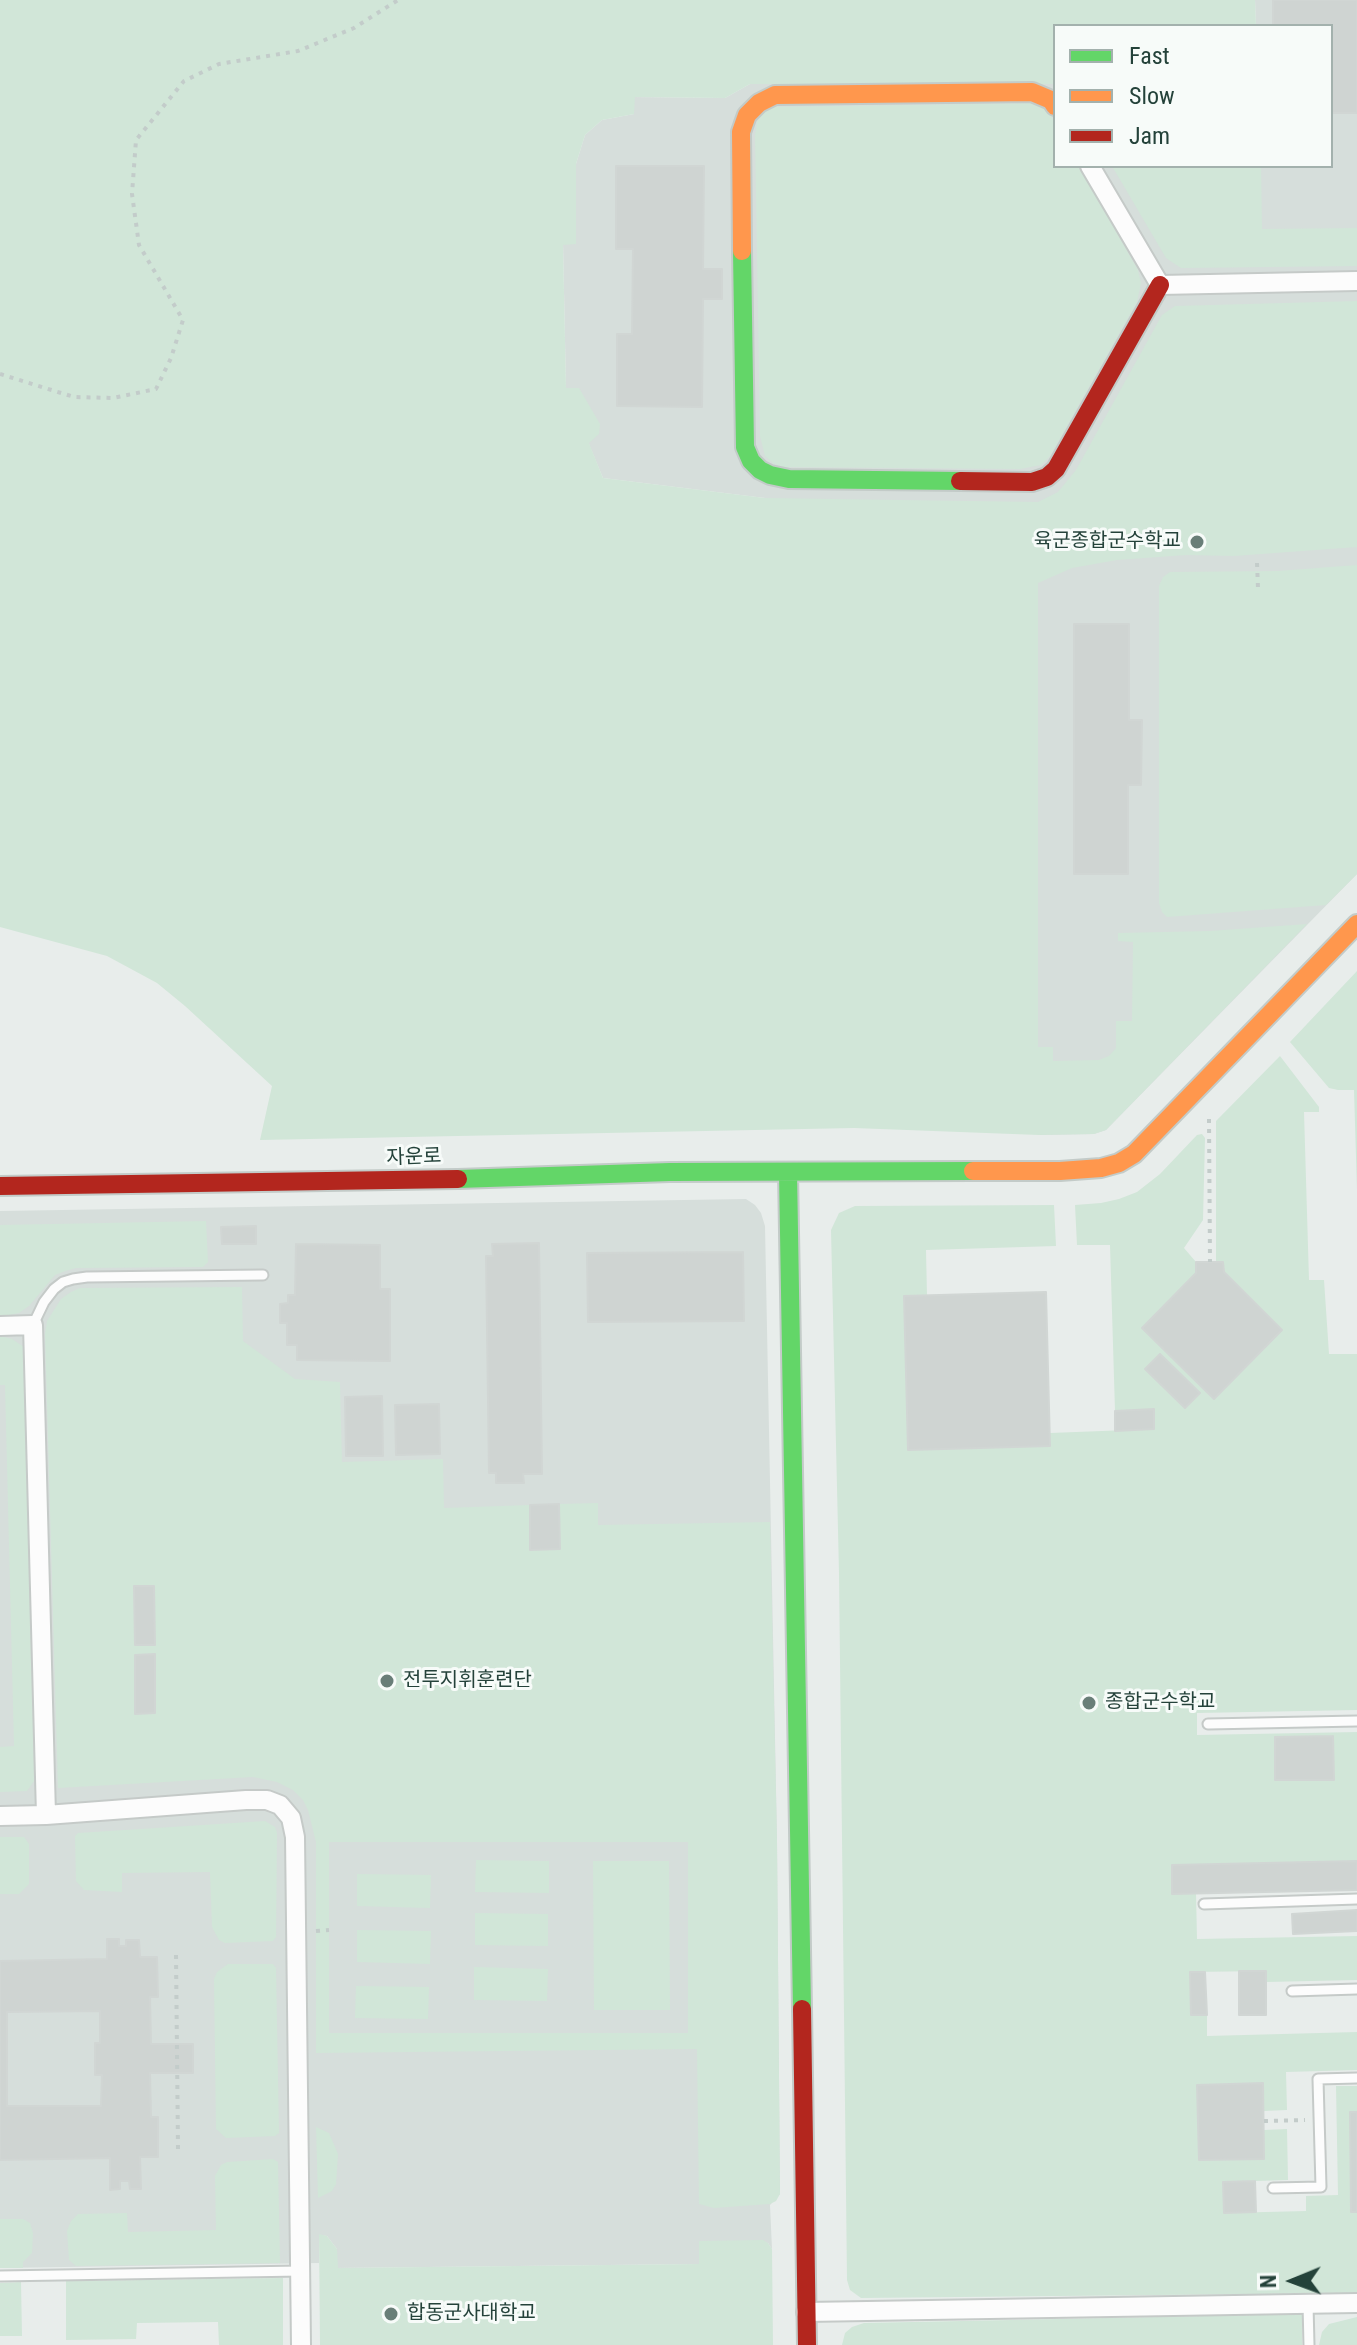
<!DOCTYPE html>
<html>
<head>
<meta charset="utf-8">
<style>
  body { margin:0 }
  #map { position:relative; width:1357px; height:2345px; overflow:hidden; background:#e8edeb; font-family:"Roboto Condensed",sans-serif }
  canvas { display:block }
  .legend { position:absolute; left:1053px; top:24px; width:280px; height:144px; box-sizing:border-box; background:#f7fbf9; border:2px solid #a3b1ad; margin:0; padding:10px 14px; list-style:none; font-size:24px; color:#24423a }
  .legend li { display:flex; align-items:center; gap:16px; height:40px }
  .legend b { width:40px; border:2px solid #a3b1ad }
  .north { position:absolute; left:1253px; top:2241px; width:80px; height:80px; -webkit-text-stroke:6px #f7fbf9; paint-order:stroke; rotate:269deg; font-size:22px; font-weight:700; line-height:32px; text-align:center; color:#24423a }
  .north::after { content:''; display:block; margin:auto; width:28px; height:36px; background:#24423a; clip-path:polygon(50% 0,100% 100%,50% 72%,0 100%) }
</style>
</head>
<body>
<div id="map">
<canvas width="1357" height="2345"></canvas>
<ul class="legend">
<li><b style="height:10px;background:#63d668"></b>Fast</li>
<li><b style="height:10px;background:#ff974d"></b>Slow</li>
<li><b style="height:10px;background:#b3261e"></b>Jam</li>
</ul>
<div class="north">N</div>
</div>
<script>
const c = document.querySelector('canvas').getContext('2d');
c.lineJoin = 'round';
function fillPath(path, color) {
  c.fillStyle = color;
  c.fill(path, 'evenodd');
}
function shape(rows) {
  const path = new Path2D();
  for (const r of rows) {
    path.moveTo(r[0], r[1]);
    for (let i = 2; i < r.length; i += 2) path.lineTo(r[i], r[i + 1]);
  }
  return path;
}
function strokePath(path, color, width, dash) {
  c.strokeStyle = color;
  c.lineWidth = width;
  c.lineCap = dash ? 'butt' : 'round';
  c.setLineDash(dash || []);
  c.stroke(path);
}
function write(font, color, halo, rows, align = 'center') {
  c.font = font + ' "Roboto Condensed","Noto Sans KR",sans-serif';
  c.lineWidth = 6;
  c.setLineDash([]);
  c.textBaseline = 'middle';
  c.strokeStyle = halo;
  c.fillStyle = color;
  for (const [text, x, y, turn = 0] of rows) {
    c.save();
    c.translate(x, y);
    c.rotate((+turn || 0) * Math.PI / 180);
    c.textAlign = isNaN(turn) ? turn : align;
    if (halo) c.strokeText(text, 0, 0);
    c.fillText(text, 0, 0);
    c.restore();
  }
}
const built = shape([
  [1255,0,1357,0,1357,874,1106,1130,1094,1134,1039,1135,1037,980,765,498,603,478,566,389,563,244,576,244,576,164,585,135,602,120,634,114,634,97,725,98,750,84,1055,84,1055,166,1331,166,1331,26,1256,26],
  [746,1199,755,1205,761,1213,765,1226,777,1840,780,2194,770,2205,772,2249,768,2243,699,2241,699,2264,337,2268,337,2249,327,2236,319,2235,319,2263,0,2268,0,1211]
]);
const green = shape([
  [0,0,1255,0,1256,26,1055,26,1055,84,750,84,725,98,635,97,634,114,602,120,585,135,576,164,576,244,563,245,566,388,579,388,600,424,599,434,589,443,603,478,765,498,1038,502,1058,492,1076,470,1162,315,1175,306,1357,301,1357,547,1234,556,1186,555,1117,560,1072,568,1038,583,1038,1047,1053,1047,1053,1061,1099,1060,1109,1056,1116,1048,1116,1021,1132,1021,1133,942,1118,941,1118,933,1210,931,1307,924,1106,1130,1094,1134,1039,1135,854,1128,260,1140,272,1086,185,1006,157,983,107,956,0,927],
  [1044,103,1055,123,1055,166,1079,166,1138,270,1141,283,1137,302,1050,456,1041,465,1020,469,782,467,773,463,765,456,760,436,755,135,757,122,768,107],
  [1112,166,1261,166,1262,229,1357,228,1357,266,1181,268,1166,258],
  [1357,565,1357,874,1326,905,1167,917,1162,912,1159,903,1159,586,1163,577,1170,572,1278,571],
  [1357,971,1357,1190,1354,1090,1338,1090,1329,1088,1290,1042],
  [1280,1056,1319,1107,1319,1112,1304,1112,1309,1280,1324,1280,1329,1354,1357,1354,1357,1710,1197,1713,1197,1735,1357,1732,1357,1861,1172,1865,1172,1893,1196,1893,1197,1939,1357,1936,1357,1980,1266,1982,1266,1971,1191,1972,1191,2015,1207,2015,1207,2036,1357,2032,1357,2070,1286,2072,1287,2110,1264,2111,1263,2083,1197,2085,1199,2160,1264,2159,1264,2130,1287,2129,1288,2180,1224,2182,1225,2213,1306,2211,1306,2196,1338,2195,1336,2086,1357,2086,1357,2293,861,2298,850,2290,847,2280,839,1573,831,1230,839,1213,855,1206,1054,1205,1056,1246,926,1250,927,1296,1050,1445,1050,1433,1154,1429,1153,1410,1115,1411,1110,1245,1077,1245,1075,1205,1101,1203,1119,1199,1137,1192,1160,1174,1197,1135,1202,1134,1205,1138,1203,1220,1184,1248,1196,1262,1196,1273,1142,1328,1215,1398,1224,1272,1223,1262,1216,1262,1216,1121],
  [206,1221,208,1262,203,1267,76,1268,65,1271,55,1275,29,1306,19,1313,0,1317,0,1225],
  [242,1287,243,1341,295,1379,340,1382,342,1462,443,1459,444,1508,530,1505,530,1549,559,1504,598,1503,598,1525,770,1522,777,1840,780,2194,776,2201,770,2204,714,2208,699,2204,697,2049,316,2053,316,1842,308,1810,303,1800,293,1790,277,1782,253,1777,58,1788,45,1334,47,1321,61,1299,71,1292,80,1288],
  [329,1842,688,1842,688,2033,329,2033],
  [0,1336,12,1339,24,1347,29,1358,34,1781,27,1791,0,1792,0,1747,14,1746,5,1385,0,1385],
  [265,1821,275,1827,277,1833,276,1937,273,1941,225,1943,219,1940,212,1927,210,1872,122,1873,122,1892,84,1890,76,1881,75,1836,78,1833],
  [0,1837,24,1837,29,1844,29,1884,19,1894,0,1894],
  [476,1860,549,1861,549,1893,475,1892],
  [593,1861,669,1861,670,2010,594,2010],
  [357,1874,431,1875,430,1908,357,1906],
  [475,1913,548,1914,548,1946,475,1945],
  [357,1930,431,1931,430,1964,357,1962],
  [228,1964,273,1964,276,1968,279,2133,275,2136,226,2138,216,2129,214,1979,217,1972],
  [474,1967,548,1969,547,2001,474,2000],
  [356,1986,429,1987,428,2019,355,2018],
  [316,2127,329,2133,338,2154,336,2184,332,2191,318,2198],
  [273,2159,278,2162,280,2263,76,2266,69,2260,67,2231,71,2221,78,2214,127,2213,128,2232,216,2230,215,2176,221,2165,227,2162],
  [0,2219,23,2219,30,2223,33,2233,32,2253,23,2262,23,2268,0,2268],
  [319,2234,327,2236,337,2249,338,2268,699,2264,699,2241,763,2240,768,2243,772,2249,773,2345,320,2345],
  [283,2278,283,2345,219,2345,218,2322,137,2323,136,2339,66,2340,66,2281],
  [21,2282,22,2336,0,2336,0,2283],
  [1302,2314,1302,2345,842,2345,845,2333,852,2327,864,2323],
  [1357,2317,1357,2345,1319,2345,1322,2332,1329,2324]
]);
const building = shape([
  [1273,0,1357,0,1357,113,1331,113,1331,26,1273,26,1273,0],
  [616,166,704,166,703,269,722,269,722,299,703,299,702,407,617,406,617,334,632,334,633,249,616,249,616,166],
  [1074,624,1129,624,1129,720,1142,720,1141,785,1128,785,1128,874,1074,874,1074,624],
  [256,1226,256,1244,222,1244,221,1227,256,1226],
  [539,1243,542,1474,523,1474,524,1483,496,1483,496,1473,489,1473,486,1256,493,1256,492,1244,539,1243],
  [296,1244,380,1245,380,1289,390,1289,390,1361,297,1360,297,1345,287,1345,287,1323,280,1323,280,1304,288,1303,288,1295,295,1295,296,1244],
  [743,1252,744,1321,588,1322,587,1253,743,1252],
  [1196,1262,1223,1262,1224,1272,1282,1330,1214,1399,1142,1328,1196,1273,1196,1262],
  [1046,1292,1050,1446,908,1450,904,1296,1046,1292],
  [1160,1354,1200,1393,1185,1408,1145,1369,1160,1354],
  [382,1396,383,1456,346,1456,345,1397,382,1396],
  [439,1404,440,1454,396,1455,395,1405,439,1404],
  [1154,1409,1154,1429,1115,1431,1115,1411,1154,1409],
  [559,1504,560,1549,530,1550,530,1505,559,1504],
  [134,1586,154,1586,155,1645,135,1645,134,1586],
  [155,1654,155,1713,135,1714,135,1655,155,1654],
  [1333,1736,1334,1780,1275,1780,1275,1737,1333,1736],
  [1357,1861,1357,1890,1172,1894,1172,1865,1357,1861],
  [1357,1910,1357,1931,1293,1934,1292,1914,1357,1910],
  [107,1939,119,1939,119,1946,126,1946,126,1940,139,1940,140,1957,157,1957,158,1997,150,1997,151,2044,193,2044,193,2073,150,2073,151,2117,158,2117,158,2157,140,2157,141,2189,130,2189,129,2181,120,2181,120,2189,110,2190,110,2158,0,2160,0,1961,107,1959,107,1939],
  [100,2011,100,2043,95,2043,95,2075,102,2075,101,2106,7,2106,7,2012,100,2011],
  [1239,1971,1266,1971,1266,2015,1239,2015,1239,1971],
  [1190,1972,1205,1972,1207,2015,1191,2015,1190,1972],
  [1263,2083,1264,2159,1199,2160,1197,2085,1263,2083],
  [1350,2112,1357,2112,1357,2212,1351,2212,1350,2112],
  [1255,2181,1256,2212,1224,2213,1223,2182,1255,2181]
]);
const path = shape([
  [0,374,74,397,113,398,156,389,171,358,183,320,139,245,132,194,136,140,184,81,219,64,298,51,354,28,398,0],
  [1257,563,1258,588],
  [1209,1119,1210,1262],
  [316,1931,329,1930],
  [176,1955,178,2149],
  [1264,2121,1305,2120]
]);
const lane = shape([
  [33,1325,44,1302,54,1289,63,1282,73,1279,87,1277,263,1275],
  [1208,1724,1357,1721],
  [1204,1904,1357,1899],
  [1292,1991,1357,1989],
  [1273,2188,1321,2187,1318,2079,1357,2078],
  [0,2276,301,2271],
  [1308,2304,1309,2345]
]);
const street = shape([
  [1090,166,1160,285,1357,281],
  [0,1326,33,1325,46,1815],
  [0,1816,46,1815,246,1800,267,1800,280,1805,291,1818,295,1837,301,2345],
  [806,2312,1357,2303]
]);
const fast = shape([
  [742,251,745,447,751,461,760,470,770,475,789,479,960,481],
  [788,1172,802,2009],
  [458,1179,670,1172,973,1171]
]);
const slow = shape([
  [742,251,741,132,747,115,759,103,775,95,1032,92,1051,100,1055,106],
  [973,1171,1060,1171,1101,1168,1119,1163,1134,1154,1357,924]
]);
const jam = shape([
  [960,481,1032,482,1047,477,1056,469,1160,285],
  [0,1186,458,1179],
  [802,2009,807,2345]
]);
const markers = [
  [1197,542,8,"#697e78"],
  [387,1681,8,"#697e78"],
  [1089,1703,8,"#697e78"],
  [391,2314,8,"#697e78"]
];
const poiNames = [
  ["육군종합군수학교",1181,542,"right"],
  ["전투지휘훈련단",403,1681],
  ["종합군수학교",1105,1703],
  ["합동군사대학교",407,2314]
];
const streetNames = [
  ["자운로",414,1158,-2]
];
fillPath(built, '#d6dedb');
fillPath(green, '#d1e6d8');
fillPath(building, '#cfd4d2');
strokePath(building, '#d1d6d4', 2);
strokePath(lane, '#c5cac8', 13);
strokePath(street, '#c5cac8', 22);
strokePath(fast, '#c3cbc8', 22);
strokePath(slow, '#c3cbc8', 22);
strokePath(jam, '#c3cbc8', 22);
strokePath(path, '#c3ccca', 4, [4, 6]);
strokePath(lane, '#fcfcfc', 9);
strokePath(street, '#fcfcfc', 18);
strokePath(fast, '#63d668', 18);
strokePath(slow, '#ff974d', 18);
strokePath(jam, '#b3261e', 18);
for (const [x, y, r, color] of markers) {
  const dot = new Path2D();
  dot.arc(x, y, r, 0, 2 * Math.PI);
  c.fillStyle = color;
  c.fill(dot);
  strokePath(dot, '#f7fbf9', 3);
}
write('20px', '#24423a', '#f7fbf9', poiNames, 'left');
write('20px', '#24423a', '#f7fbf9', streetNames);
</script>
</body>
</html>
